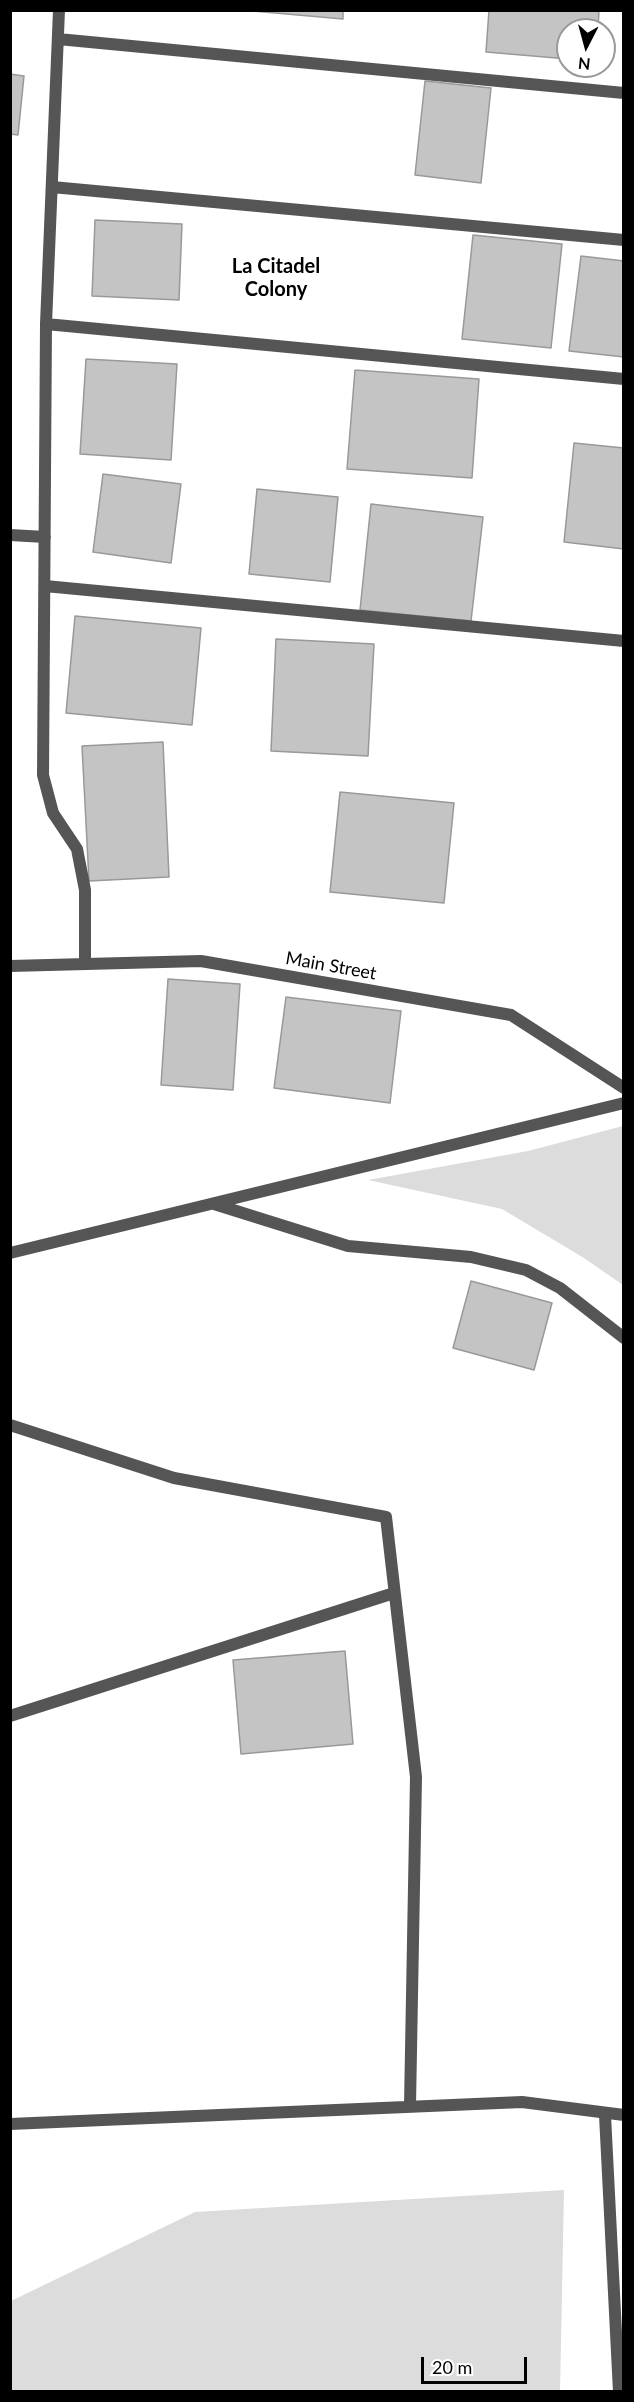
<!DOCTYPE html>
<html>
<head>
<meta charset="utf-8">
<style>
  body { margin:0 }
  #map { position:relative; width:634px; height:2402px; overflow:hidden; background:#fff; font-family:Lato,sans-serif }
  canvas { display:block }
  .frame { position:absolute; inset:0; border:12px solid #000; pointer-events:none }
  .north { position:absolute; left:556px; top:18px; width:60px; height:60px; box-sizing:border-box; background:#fff; border:2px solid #999; border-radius:50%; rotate:186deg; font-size:16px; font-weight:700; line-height:24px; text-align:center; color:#000 }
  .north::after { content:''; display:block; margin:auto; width:21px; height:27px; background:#000; clip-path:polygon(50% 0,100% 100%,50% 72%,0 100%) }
  .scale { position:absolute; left:421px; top:2357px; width:106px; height:27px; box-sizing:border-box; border:3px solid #000; border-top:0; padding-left:8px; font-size:18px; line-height:21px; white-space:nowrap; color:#000; -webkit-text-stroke:4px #fff; paint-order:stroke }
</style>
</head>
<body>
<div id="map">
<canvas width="634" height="2402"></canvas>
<div class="frame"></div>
<div class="north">N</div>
<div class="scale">20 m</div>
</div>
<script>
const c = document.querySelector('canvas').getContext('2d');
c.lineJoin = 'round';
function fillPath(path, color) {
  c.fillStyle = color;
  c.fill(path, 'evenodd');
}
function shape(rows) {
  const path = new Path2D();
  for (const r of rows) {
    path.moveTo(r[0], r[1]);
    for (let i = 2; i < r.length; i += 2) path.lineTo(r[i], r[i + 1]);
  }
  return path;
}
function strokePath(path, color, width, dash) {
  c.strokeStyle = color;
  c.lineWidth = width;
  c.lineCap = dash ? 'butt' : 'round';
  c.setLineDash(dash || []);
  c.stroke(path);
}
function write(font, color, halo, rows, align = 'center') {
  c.font = font + ' Lato,sans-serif';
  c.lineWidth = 4.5;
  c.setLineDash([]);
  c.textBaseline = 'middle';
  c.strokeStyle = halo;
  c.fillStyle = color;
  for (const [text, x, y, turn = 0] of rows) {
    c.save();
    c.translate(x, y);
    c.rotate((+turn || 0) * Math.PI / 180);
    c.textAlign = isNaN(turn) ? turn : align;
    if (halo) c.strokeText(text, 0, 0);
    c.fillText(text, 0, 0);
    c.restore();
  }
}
const green = shape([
  [623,1126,623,1285,584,1258,502,1209,368,1180,528,1151],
  [564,2190,560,2391,11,2391,11,2301,195,2212]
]);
const building = shape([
  [241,10,343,10,343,19,241,10],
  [489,10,599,10,598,30,568,30,568,59,486,52,489,10],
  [10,74,24,76,18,135,10,134,10,74],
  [425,81,491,88,481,183,415,175,425,81],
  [95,220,182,224,179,300,92,296,95,220],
  [473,235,562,244,551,348,462,339,473,235],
  [581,256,624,261,624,357,569,351,581,256],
  [86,359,177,364,171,460,80,454,86,359],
  [355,370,479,379,472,478,347,469,355,370],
  [574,443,624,448,624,549,564,542,574,443],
  [103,474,181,484,171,563,93,552,103,474],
  [257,489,338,497,330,582,249,574,257,489],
  [371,504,483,517,471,621,360,610,371,504],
  [75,616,201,628,192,725,66,713,75,616],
  [276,639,374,644,368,756,271,751,276,639],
  [163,742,169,877,89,881,82,746,163,742],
  [340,792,454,803,444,903,330,892,340,792],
  [168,979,240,984,233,1090,161,1085,168,979],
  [286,997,401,1011,390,1103,274,1088,286,997],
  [471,1281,552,1303,534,1370,453,1348,471,1281],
  [345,1651,353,1744,241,1754,233,1660,345,1651]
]);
const street = shape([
  [59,10,46,324,624,379],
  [58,39,624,93],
  [52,187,624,240],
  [46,324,43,775,53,813,77,849,85,890,85,964],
  [10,535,45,537],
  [45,586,624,641],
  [10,966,201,961,511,1015,624,1088],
  [214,1204,348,1246,471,1257,526,1270,560,1288,624,1338],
  [10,1253,624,1103],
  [10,1425,174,1478,386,1517,416,1777,410,2105],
  [10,1716,394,1593],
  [605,2115,619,2392],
  [10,2124,522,2102,624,2115]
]);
const streetNames = [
  ["Main Street",331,966,10]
];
const neighbourhoodNames = [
  ["La Citadel",276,267],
  ["Colony",276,290]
];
fillPath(green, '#dcdcdc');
fillPath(building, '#c4c4c4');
strokePath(building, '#999', 1.5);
strokePath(street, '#555', 12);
write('18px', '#000', '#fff', streetNames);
write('bold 20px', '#000', '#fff', neighbourhoodNames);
</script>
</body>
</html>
